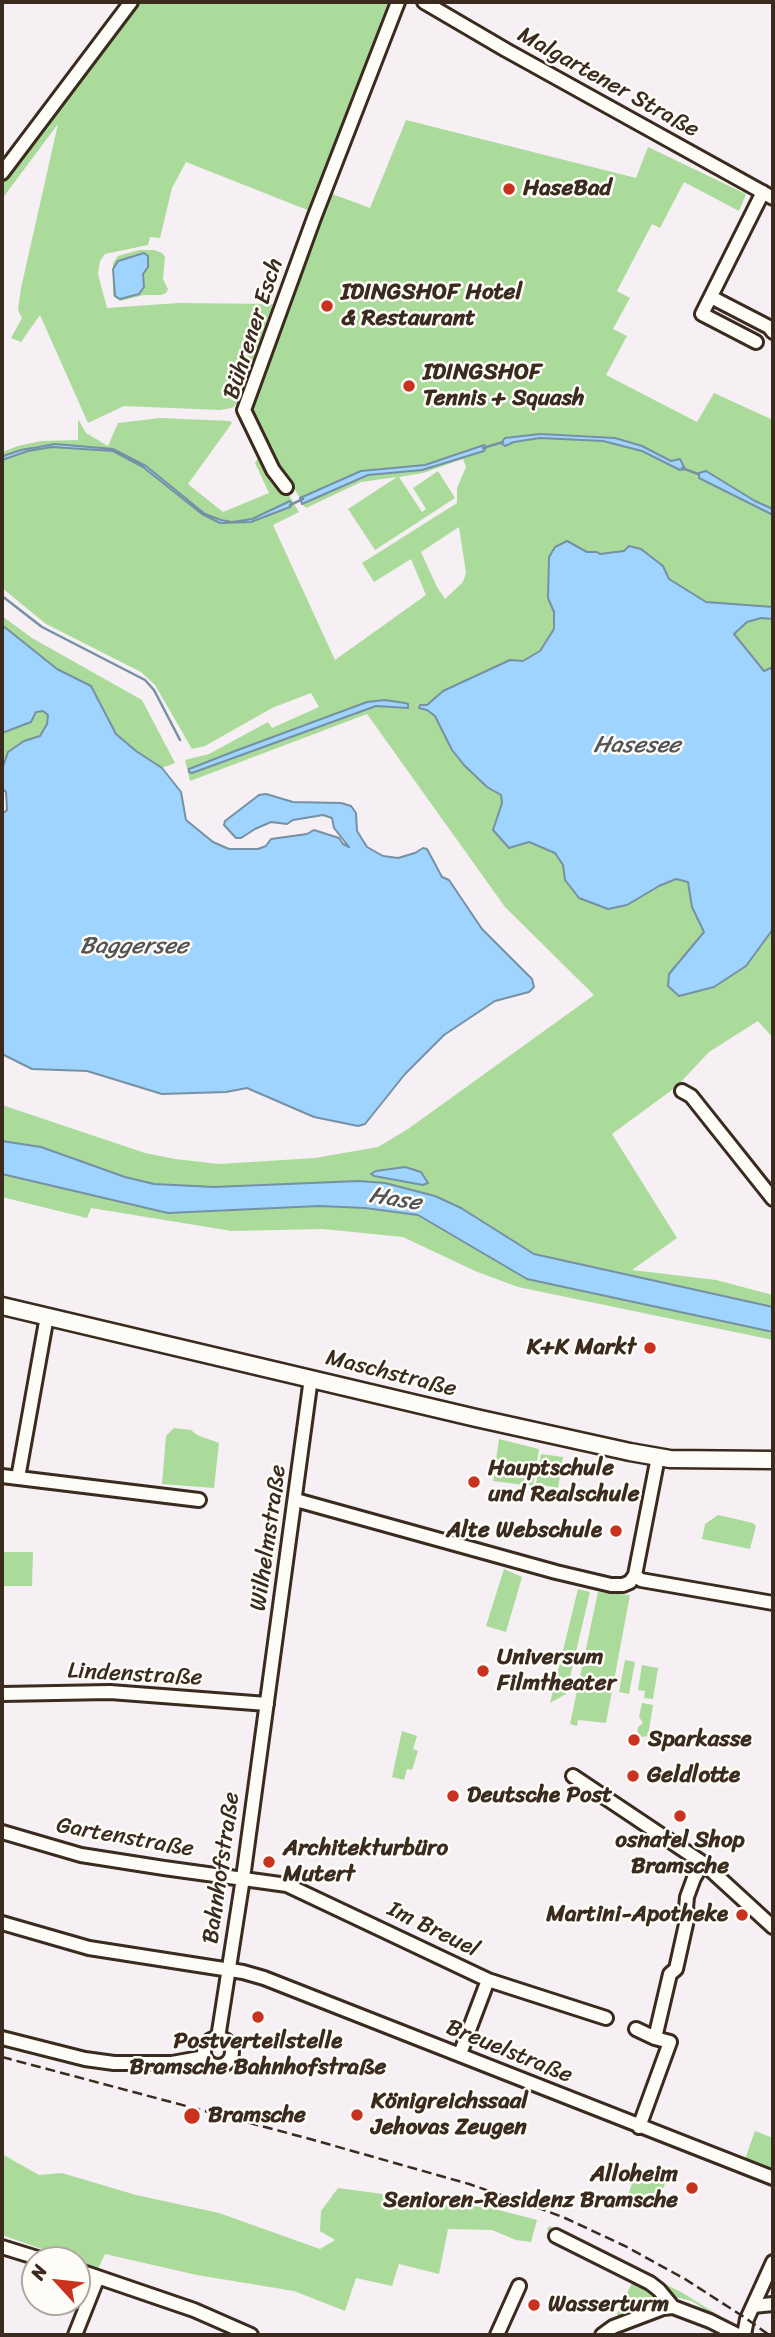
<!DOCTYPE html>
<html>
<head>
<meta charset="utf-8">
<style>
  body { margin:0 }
  #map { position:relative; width:775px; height:2337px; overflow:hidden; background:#f6eff3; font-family:Sriracha,sans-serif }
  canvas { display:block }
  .frame { position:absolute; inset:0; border:4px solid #3b2a1e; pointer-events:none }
  .north { position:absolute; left:21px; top:2246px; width:70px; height:70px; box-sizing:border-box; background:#fdfcf7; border:2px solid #afa8a0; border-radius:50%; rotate:297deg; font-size:19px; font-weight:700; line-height:28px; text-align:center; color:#3b2a1e }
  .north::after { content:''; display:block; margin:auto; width:24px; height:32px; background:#c8321e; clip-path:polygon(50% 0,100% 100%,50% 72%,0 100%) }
</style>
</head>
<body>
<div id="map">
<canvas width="775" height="2337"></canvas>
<div class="frame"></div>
<div class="north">N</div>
</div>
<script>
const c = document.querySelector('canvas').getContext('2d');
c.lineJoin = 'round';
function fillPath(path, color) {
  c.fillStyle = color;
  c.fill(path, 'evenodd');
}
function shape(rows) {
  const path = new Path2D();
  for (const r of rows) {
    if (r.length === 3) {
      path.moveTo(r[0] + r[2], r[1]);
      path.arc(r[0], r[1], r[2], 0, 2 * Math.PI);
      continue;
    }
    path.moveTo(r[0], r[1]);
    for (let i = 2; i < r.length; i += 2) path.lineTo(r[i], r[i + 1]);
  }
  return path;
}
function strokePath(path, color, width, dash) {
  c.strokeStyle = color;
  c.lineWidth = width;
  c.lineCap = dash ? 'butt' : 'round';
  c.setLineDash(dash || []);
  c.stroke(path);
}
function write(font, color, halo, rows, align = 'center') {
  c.font = font + ' Sriracha,sans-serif';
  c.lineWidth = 5;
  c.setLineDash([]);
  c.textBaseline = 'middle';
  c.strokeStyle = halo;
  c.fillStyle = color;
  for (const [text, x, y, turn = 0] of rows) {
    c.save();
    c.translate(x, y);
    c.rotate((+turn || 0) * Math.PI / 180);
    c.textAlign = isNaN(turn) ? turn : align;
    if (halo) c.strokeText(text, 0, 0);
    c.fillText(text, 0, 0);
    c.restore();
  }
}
const green = shape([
  [140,2,388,2,310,211,186,162,172,188,160,238,150,237,148,245,105,254,100,261,98,274,107,308,179,303,273,304,239,401,232,408,220,410,124,406,88,423,40,315,21,342,11,338,22,318,18,310,21,288,58,124,2,199,2,184,62,108],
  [406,120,636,178,648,147,746,194,739,211,684,182,660,228,652,224,617,291,630,298,613,329,627,336,606,375,697,422,714,393,773,420,773,1038,758,1021,709,1052,676,1087,612,1134,677,1238,632,1270,716,1280,773,1295,773,1307,534,1254,461,1208,435,1196,411,1190,359,1181,214,1187,154,1184,125,1177,41,1147,2,1141,2,1105,145,1153,175,1159,219,1164,315,1158,378,1147,408,1129,594,995,505,907,367,714,190,781,185,760,209,754,268,722,272,728,319,707,311,693,272,708,205,746,192,749,155,685,141,672,46,624,2,588,2,460,28,451,52,447,113,451,143,467,202,514,220,523,251,522,290,507,280,507,252,519,232,522,214,518,205,514,141,463,113,449,55,444,36,446,2,457,2,452,18,446,41,441,78,440,78,419,86,433,108,446,118,423,160,418,230,421,232,423,188,484,223,512,269,493,255,463,262,451,299,512,273,525,335,660,426,595,411,559,374,582,362,563,457,503,457,488,466,467,463,459,423,473,399,477,422,512,426,509,413,488,438,471,455,498,375,550,348,509,397,477,361,482,306,508,302,504,368,475,422,470,461,452,425,465,361,471,300,498,266,443,253,410,252,400,327,192,370,208],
  [459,527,466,573,463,582,445,599,437,587,421,552],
  [405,1167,421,1172,423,1185,374,1176,376,1171],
  [139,250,154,250,162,253,165,257,163,279,168,289,166,293,161,295,144,295,120,301,117,299,113,296,113,263,118,256],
  [2,616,32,638,142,700,175,763,162,768,136,751,116,734,91,686,56,669,2,625],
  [43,711,48,715,47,724,40,736,24,741,2,769,2,733,31,722,36,712],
  [2,1174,168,1213,319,1206,365,1208,419,1215,527,1279,773,1332,773,1340,518,1287,475,1271,403,1237,323,1229,232,1231,91,1208,87,1218,2,1197],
  [174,1428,191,1430,197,1435,219,1443,214,1488,162,1484,166,1436],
  [499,1439,539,1449,533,1486,493,1481],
  [541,1454,563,1457,558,1488,536,1484],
  [718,1515,753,1523,756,1526,750,1549,702,1539,705,1524],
  [2,1552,33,1552,32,1586,2,1586],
  [504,1569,522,1577,506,1632,486,1626],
  [578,1589,590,1592,566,1694,550,1703],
  [598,1592,630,1595,606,1723,578,1720,577,1726,570,1724],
  [625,1660,635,1662,629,1694,619,1692],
  [642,1665,658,1668,653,1699,644,1698,645,1691,638,1690],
  [642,1703,653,1705,648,1736,642,1737,637,1736,638,1727,643,1723,639,1717],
  [402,1731,417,1736,413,1749,418,1751,412,1770,407,1769,404,1780,392,1777],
  [755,2131,773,2138,773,2171,745,2159],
  [2,2154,39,2175,62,2173,136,2195,219,2213,320,2249,335,2240,320,2231,321,2211,338,2188,495,2209,537,2220,531,2242,516,2240,492,2230,448,2229,439,2274,399,2264,392,2286,356,2278,345,2311,294,2291,197,2275,105,2254,98,2269,2,2235],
  [637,2170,666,2181,657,2205,628,2195],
  [549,2226,681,2292,741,2329,740,2333,692,2301,667,2295,654,2283,547,2230],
  [634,2279,651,2288,661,2303,618,2319,617,2314]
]);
const water = shape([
  [144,253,148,256,148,267,143,274,144,287,139,294,120,299,115,296,113,269,118,261,144,253],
  [540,434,615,438,642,446,671,461,680,459,685,469,680,470,642,451,603,441,540,438,514,442,505,446,501,443,505,438,540,434],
  [55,444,113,449,146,466,205,514,221,520,232,522,252,519,290,501,292,504,290,507,251,522,220,523,202,514,143,467,113,451,52,447,28,451,2,460,2,457,6,455,21,450,55,444],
  [484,445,486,447,484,451,422,470,368,475,302,504,300,498,361,471,425,465,484,445],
  [706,471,755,501,773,509,773,515,699,478,699,473,706,471],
  [567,541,587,552,597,552,600,554,624,551,629,546,641,549,663,566,669,579,706,602,773,607,773,619,761,618,747,622,734,634,764,671,773,667,773,929,746,966,714,987,679,996,668,986,669,974,704,932,692,907,688,882,676,879,659,886,627,905,608,909,579,898,565,880,563,865,555,853,529,842,509,848,493,830,502,803,501,795,487,787,464,765,452,750,435,716,427,710,419,708,420,705,427,705,443,691,510,660,523,661,540,651,554,629,554,612,548,598,549,557,555,547,567,541],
  [2,625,57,669,91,686,116,734,136,751,162,768,181,792,186,820,213,842,229,849,258,849,266,846,271,839,307,834,314,830,339,838,343,844,349,847,334,828,332,818,323,815,293,820,287,824,271,822,255,829,241,838,236,838,224,825,225,821,259,795,266,794,293,802,341,803,351,806,356,813,357,831,367,847,383,856,398,858,415,853,423,848,427,849,442,877,449,880,482,929,532,979,534,987,529,992,495,1001,444,1035,405,1074,365,1124,358,1126,314,1117,247,1088,226,1092,162,1094,87,1071,32,1069,2,1054,2,814,7,810,6,792,2,788,2,769,8,752,24,741,40,736,47,724,48,715,43,711,36,712,31,722,2,733,2,625],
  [385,700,405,703,408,704,408,708,376,706,192,773,189,772,189,769,235,751,367,702,385,700],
  [2,1141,41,1147,125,1177,154,1184,214,1187,359,1181,385,1183,435,1196,461,1208,534,1254,773,1307,773,1332,527,1279,418,1215,365,1208,319,1206,168,1213,2,1174,2,1141],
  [405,1167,421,1172,428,1183,423,1185,374,1176,371,1174,376,1171,405,1167]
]);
const stream = shape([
  [483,448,503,442],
  [682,468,698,474],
  [290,505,303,499],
  [2,596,42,627,145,680,154,690,180,740]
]);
const minor = shape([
  [424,2,506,50,773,198],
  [2,173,131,2],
  [711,297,769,327,773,332],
  [756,342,702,314,763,192],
  [286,487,273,470,244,410,314,218,398,2],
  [682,1091,691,1096,773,1199],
  [2,1476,199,1500],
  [18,1478,47,1316],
  [296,1500,556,1572,611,1585,623,1585,630,1582,635,1575,658,1457],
  [635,1575,641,1580,773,1603],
  [2,1694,110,1692,267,1704],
  [573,1776,703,1863,773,1927],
  [2,1832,81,1855,164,1868,287,1885,488,1980,606,2018],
  [2,1923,89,1948,243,1972,264,1978,773,2178],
  [636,2029,655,2038,670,2042,639,2127],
  [2,2038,85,2059,114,2063,172,2063,205,2057],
  [218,2038,243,1878,311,1378],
  [655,2038,670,1974,676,1969,688,1915,686,1908,687,1897,694,1878,703,1863],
  [218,2052,14],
  [460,2054,488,1980],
  [556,2236,650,2283,659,2290,673,2307],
  [2,2247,44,2260],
  [77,2270,194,2310,251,2335],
  [753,2306,773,2304],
  [75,2335,98,2277],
  [497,2335,519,2286],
  [602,2335,613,2327,663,2308,673,2307,710,2321,738,2335],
  [744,2335,747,2319,773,2262]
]);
const major = shape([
  [2,1306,476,1418,630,1452,670,1459,773,1460]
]);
const rail = shape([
  [2,2057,310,2139,469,2184,536,2207,565,2218,625,2246,685,2279,747,2319,769,2335]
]);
const markers = [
  [509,189,7,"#c8321e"],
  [327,306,7,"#c8321e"],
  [409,386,7,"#c8321e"],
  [650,1348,7,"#c8321e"],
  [474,1482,7,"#c8321e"],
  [616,1531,7,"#c8321e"],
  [483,1671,7,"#c8321e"],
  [634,1740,7,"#c8321e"],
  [633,1776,7,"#c8321e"],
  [453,1796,7,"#c8321e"],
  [680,1816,7,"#c8321e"],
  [269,1862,7,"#c8321e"],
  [742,1915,7,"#c8321e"],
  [258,2017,7,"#c8321e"],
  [357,2115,7,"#c8321e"],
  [192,2116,9,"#c8321e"],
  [692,2188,7,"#c8321e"],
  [534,2305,7,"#c8321e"]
];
const streetNames = [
  ["Malgartener Straße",608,83,29],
  ["Bührener Esch",254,329,-72],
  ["Maschstraße",391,1374,14],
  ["Wilhelmstraße",269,1538,-82],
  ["Lindenstraße",135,1675,3],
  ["Gartenstraße",125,1838,10],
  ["Bahnhofstraße",222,1868,-82],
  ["Im Breuel",433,1930,26],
  ["Breuelstraße",509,2052,22]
];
const poiNames = [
  ["HaseBad",523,189],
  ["IDINGSHOF Hotel",341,293],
  ["& Restaurant",341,319],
  ["IDINGSHOF",423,373],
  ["Tennis + Squash",423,399],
  ["K+K Markt",636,1348,"right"],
  ["Hauptschule",488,1469],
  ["und Realschule",488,1495],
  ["Alte Webschule",602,1531,"right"],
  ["Universum",497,1658],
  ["Filmtheater",497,1684],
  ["Sparkasse",648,1740],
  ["Geldlotte",647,1776],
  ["Deutsche Post",467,1796],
  ["osnatel Shop",680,1841,"center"],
  ["Bramsche",680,1867,"center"],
  ["Architekturbüro",283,1849],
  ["Mutert",283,1875],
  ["Martini-Apotheke",728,1915,"right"],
  ["Postverteilstelle",258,2042,"center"],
  ["Bramsche Bahnhofstraße",258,2068,"center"],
  ["Königreichssaal",371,2102],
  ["Jehovas Zeugen",371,2128],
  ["Bramsche",208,2116],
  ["Alloheim",678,2175,"right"],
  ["Senioren-Residenz Bramsche",678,2201,"right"],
  ["Wasserturm",548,2305]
];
const waterNames = [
  ["Hasesee",637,746],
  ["Baggersee",134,947],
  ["Hase",395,1200,9]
];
fillPath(green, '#abdb9b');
fillPath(water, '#9ed4fd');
strokePath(water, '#7690a4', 2);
strokePath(stream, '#7690a4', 2.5);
strokePath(minor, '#3b2a1e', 18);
strokePath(major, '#3b2a1e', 21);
strokePath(minor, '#fdfcf7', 12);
strokePath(major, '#fdfcf7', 16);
strokePath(rail, '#3b2a1e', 2.5, [10, 5]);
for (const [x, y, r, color] of markers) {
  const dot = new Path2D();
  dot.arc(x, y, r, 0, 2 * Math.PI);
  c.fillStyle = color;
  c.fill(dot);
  strokePath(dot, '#fdfcf7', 2.5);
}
write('23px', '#3b2a1e', '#fdfcf7', streetNames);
write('bold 23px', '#3b2a1e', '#fdfcf7', poiNames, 'left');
write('italic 24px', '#545456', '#fdfcf7', waterNames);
</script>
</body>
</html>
